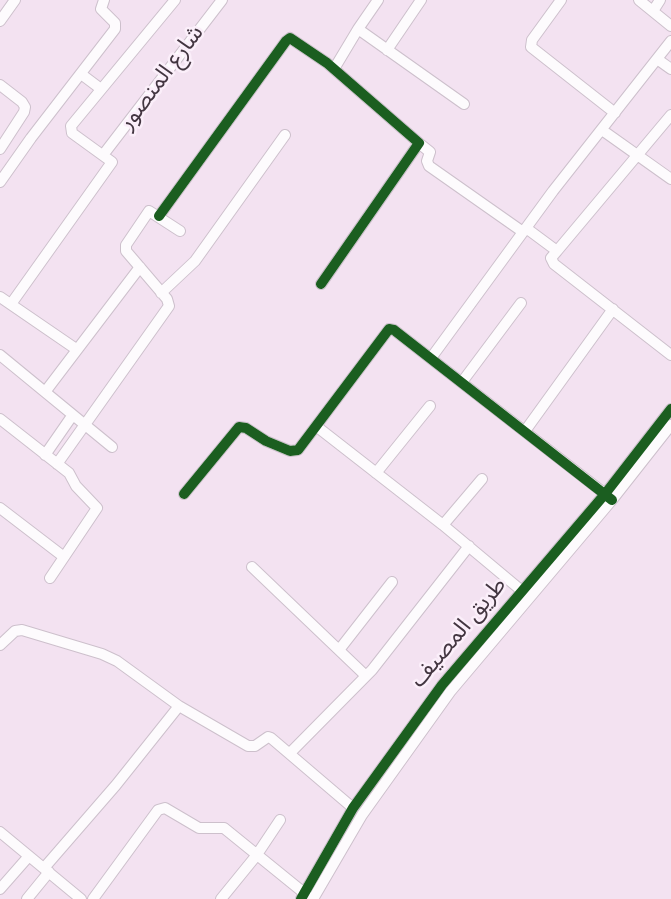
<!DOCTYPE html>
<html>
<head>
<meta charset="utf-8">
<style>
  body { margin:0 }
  canvas { display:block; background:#f3e2f1 }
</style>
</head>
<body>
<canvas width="671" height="899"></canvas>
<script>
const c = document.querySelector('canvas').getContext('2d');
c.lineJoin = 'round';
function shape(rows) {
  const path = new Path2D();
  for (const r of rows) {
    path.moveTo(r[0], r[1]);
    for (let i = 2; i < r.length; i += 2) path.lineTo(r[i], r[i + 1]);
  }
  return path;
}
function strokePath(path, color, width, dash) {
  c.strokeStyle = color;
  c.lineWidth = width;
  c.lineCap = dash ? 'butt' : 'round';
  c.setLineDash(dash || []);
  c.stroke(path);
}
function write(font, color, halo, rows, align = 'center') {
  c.font = font + ' "Roboto Condensed","Noto Sans Arabic",sans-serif';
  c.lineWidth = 5;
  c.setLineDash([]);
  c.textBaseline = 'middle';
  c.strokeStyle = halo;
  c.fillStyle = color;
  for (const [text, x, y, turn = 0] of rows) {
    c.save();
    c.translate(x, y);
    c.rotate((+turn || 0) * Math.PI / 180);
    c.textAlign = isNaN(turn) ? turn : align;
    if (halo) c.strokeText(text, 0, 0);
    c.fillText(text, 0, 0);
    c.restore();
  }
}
const minor = shape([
  [378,0,358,29,464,104],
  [561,0,532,40,531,47,615,113],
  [639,0,671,26],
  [653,11,660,0],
  [0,21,15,0],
  [387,50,421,0],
  [657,59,671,69],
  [334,69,358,29],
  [81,74,101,89],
  [0,85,22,102,25,107,24,112,0,149],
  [602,130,671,179],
  [420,144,430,152,427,161,429,166,523,232],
  [103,155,222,0],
  [0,182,31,138,115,29,115,23,101,9,104,0],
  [159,216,286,41,290,38,327,63,419,143,321,284],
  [526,228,557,251,671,115],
  [557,251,551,258,554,264,671,355],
  [161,293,195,261,285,135],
  [0,297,76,349],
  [11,304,112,162,72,133,71,126,175,0],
  [0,355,112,447],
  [431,358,553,191,671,41],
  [462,382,521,303],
  [45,392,140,267],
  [0,419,69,473,76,486,97,508,50,578],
  [316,426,443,525,522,591],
  [525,431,613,309],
  [45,455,72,416],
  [57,464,169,306,167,299,126,251,126,245,149,211,180,231],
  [376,473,430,406],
  [184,494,239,427,246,428,266,441,290,451,298,450,389,329,394,330,609,497],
  [0,508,64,557],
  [443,525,482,479],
  [252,567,366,676],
  [0,645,15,631,22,630,102,654,117,661,179,706],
  [339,650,392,582],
  [290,753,372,670,469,546],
  [0,832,81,899],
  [44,868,116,785,179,706,248,746,255,746,268,737,271,738,353,808],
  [0,889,29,856],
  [27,899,49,872],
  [93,899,158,810,165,808,199,828,224,828,309,897],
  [221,899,256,856,280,820],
  [301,899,353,808,442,685,605,494,671,409],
  [313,899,362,815,450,692,612,500,671,425]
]);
const cycleway = shape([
  [159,216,286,41,290,38,327,63,419,143,321,284],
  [184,494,239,427,246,428,266,441,290,451,298,450,389,329,394,330,612,500],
  [301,899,353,808,442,685,605,494,671,409]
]);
const streetNames = [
  ["شارع المنصور",162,78,-53],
  ["طريق المصيف",459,633,-50]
];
strokePath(minor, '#cdc0cc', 12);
strokePath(minor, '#fdfbfd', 10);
strokePath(cycleway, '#1b5e20', 10);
write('23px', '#433641', '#fbeffa', streetNames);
</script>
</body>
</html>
